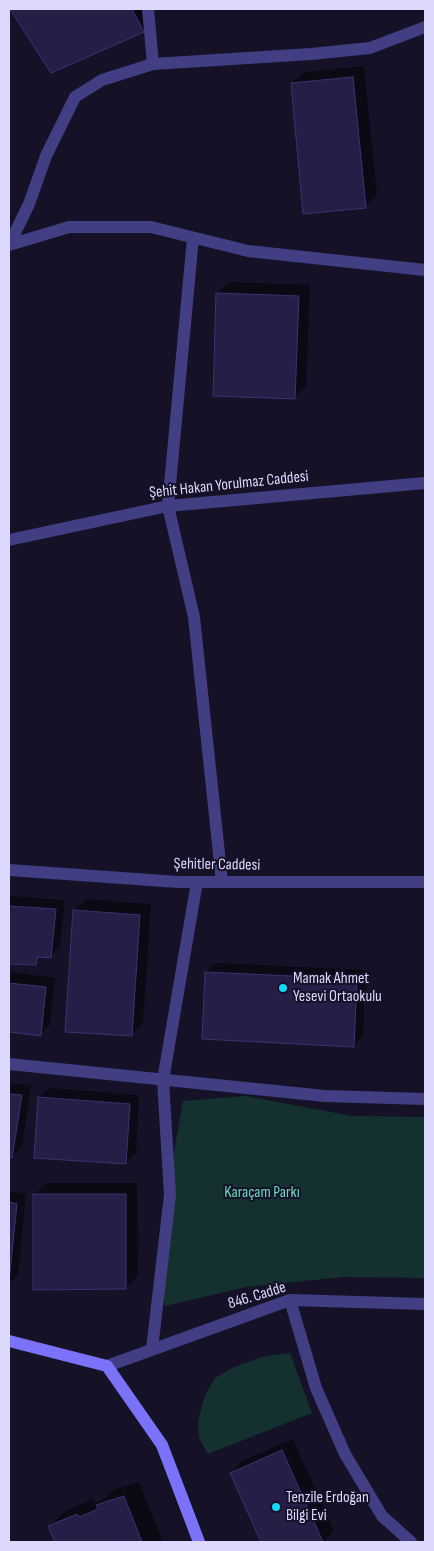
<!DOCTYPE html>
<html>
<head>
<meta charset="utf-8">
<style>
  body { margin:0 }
  #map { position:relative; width:434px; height:1551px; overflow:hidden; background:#151127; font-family:"Sofia Sans Condensed",sans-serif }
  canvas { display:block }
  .frame { position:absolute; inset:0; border:10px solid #ddd8fd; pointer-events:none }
</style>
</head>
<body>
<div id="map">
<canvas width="434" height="1551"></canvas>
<div class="frame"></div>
</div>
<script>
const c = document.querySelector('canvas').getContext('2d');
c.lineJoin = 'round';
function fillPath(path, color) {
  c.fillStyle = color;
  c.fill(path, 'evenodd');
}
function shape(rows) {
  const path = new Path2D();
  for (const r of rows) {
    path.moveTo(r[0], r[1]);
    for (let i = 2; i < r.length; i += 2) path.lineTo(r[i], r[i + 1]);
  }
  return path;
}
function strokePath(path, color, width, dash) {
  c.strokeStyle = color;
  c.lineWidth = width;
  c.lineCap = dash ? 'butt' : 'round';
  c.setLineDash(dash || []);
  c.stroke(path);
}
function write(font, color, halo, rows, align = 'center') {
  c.font = font + ' "Sofia Sans Condensed",sans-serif';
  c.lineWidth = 4;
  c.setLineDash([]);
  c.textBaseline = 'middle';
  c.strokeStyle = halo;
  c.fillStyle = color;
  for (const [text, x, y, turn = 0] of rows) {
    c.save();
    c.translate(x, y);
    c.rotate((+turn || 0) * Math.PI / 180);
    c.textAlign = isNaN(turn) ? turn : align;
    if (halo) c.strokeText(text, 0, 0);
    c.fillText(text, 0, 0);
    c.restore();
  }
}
const green = shape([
  [246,1096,352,1116,425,1117,425,1278,343,1277,246,1287,165,1306,160,1280,174,1152,183,1101],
  [290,1353,312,1413,208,1454,199,1438,198,1421,205,1395,215,1378,234,1367,262,1357]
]);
const shadow = shape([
  [11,9,149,9,155,20,143,31,51,71],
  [364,66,377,195,365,206,292,83,304,72],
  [229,282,310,285,306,386,295,398,217,293],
  [9,896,65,900,60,947,50,956,43,956,36,963,9,962],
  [86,899,151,904,143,1023,131,1035,74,911],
  [216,963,366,970,363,1036,353,1046,206,972],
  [9,972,55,978,50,1025,41,1034,9,1031],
  [9,1084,31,1085,22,1147,12,1157,9,1156],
  [49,1088,139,1095,136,1153,126,1163,39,1098],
  [46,1183,137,1183,138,1276,126,1288,34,1195],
  [9,1191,26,1194,18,1275,9,1283],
  [293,1439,334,1531,323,1542,262,1542,231,1473,243,1461],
  [139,1482,163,1542,56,1542,49,1527,64,1512,92,1499,94,1503,104,1499,113,1490]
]);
const building = shape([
  [10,9,132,9,144,32,51,73,10,9],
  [353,77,366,208,303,214,291,83,353,77],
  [216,293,299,296,295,399,213,396,216,293],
  [9,906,56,909,51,958,38,957,36,965,9,964,9,906],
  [73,910,140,915,132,1036,65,1032,73,910],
  [205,972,357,979,354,1047,202,1039,205,972],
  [9,983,46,987,41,1036,9,1032,9,983],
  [9,1094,22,1095,12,1158,9,1157,9,1094],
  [38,1097,130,1104,126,1164,34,1158,38,1097],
  [33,1194,126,1194,126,1289,33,1290,33,1194],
  [9,1202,17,1204,9,1282,9,1202],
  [282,1450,323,1542,261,1542,230,1473,282,1450],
  [124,1496,142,1542,55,1542,48,1526,77,1514,79,1517,98,1509,96,1505,124,1496]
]);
const minor = shape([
  [148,9,153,64],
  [193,238,168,506,194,617,222,882],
  [9,245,29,204,46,156,75,97,102,80,153,64,311,54,370,48,425,27],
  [9,245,69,227,151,227,248,251,425,270],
  [9,540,168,506,425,483],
  [9,1064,325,1096,425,1099],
  [290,1300,316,1388,345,1454,382,1516,411,1542],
  [152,1349,170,1195,163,1080,197,882]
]);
const tertiary = shape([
  [9,870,178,882,425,882],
  [107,1366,290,1300,425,1304]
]);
const secondary = shape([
  [9,1341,107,1366,162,1445,199,1542]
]);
const markers = [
  [283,988,5,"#0dd9f5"],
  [276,1507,5,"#0dd9f5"]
];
const streetNames = [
  ["Şehit Hakan Yorulmaz Caddesi",229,485,-6],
  ["Şehitler Caddesi",217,865,1],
  ["846. Cadde",257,1296,-17]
];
const poiNames = [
  ["Mamak Ahmet",293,979],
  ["Yesevi Ortaokulu",293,997],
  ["Tenzile Erdoğan",286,1498],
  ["Bilgi Evi",286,1516]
];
const parkNames = [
  ["Karaçam Parkı",262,1193]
];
fillPath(green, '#143130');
fillPath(shadow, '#0007');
fillPath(building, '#271e47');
strokePath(building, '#3f3172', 1);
strokePath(minor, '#423e84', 12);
strokePath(tertiary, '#423e84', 12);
strokePath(secondary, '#7a73f9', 12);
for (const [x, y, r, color] of markers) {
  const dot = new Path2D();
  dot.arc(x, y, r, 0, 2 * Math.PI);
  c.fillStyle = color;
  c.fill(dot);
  strokePath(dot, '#151127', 2);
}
write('16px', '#ddd8fd', '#151127', streetNames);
write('16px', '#ddd8fd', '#151127', poiNames, 'left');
write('16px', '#66dbc1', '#151127', parkNames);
</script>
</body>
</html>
